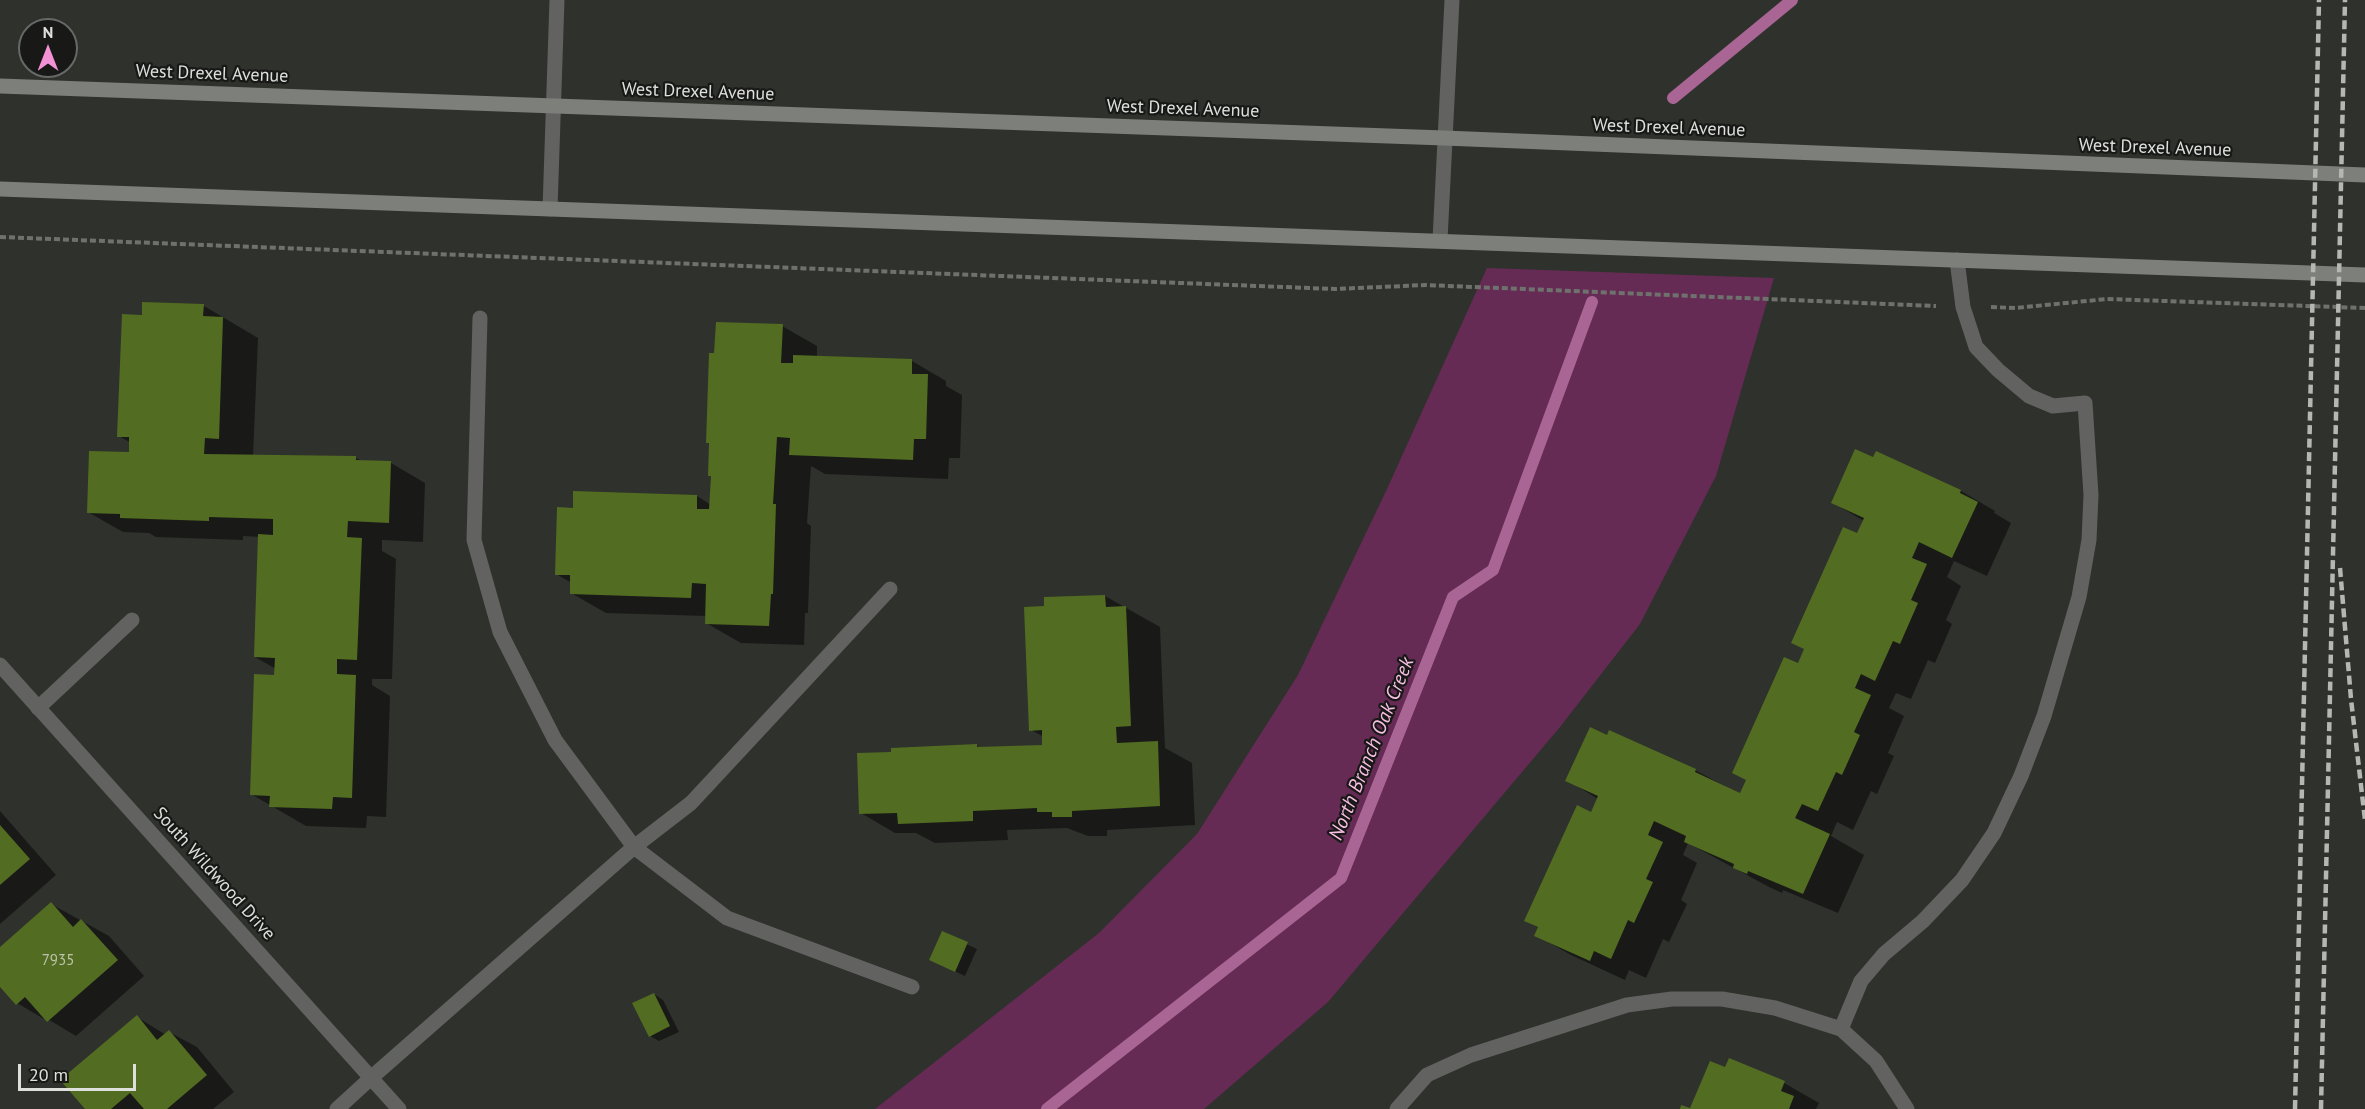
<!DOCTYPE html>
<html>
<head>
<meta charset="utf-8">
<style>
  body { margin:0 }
  #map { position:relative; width:2365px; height:1109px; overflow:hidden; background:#2f312c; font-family:"PT Sans",sans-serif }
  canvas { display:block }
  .north { position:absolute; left:18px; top:18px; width:60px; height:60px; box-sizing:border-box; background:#181917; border:2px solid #676966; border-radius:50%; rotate:0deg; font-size:16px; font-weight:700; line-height:24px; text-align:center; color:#dee0dc }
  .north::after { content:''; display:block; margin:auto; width:21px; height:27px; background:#f391d5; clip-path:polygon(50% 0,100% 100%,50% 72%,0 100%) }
  .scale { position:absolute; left:18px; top:1064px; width:118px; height:27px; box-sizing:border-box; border:3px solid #dee0dc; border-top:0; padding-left:8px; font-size:18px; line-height:21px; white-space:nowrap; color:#dee0dc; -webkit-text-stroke:4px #181917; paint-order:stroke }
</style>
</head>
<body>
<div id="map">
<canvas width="2365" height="1109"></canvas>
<div class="north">N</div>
<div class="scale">20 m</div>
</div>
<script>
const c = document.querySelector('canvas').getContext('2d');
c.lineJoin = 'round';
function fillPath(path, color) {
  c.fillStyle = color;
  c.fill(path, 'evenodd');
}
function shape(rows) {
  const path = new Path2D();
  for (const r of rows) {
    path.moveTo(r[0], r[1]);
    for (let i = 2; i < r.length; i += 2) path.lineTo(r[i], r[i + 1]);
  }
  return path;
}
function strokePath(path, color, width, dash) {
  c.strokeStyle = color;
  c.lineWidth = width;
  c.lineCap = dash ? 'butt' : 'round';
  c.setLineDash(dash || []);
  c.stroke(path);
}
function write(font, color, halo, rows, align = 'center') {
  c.font = font + ' "PT Sans",sans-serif';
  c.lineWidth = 4.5;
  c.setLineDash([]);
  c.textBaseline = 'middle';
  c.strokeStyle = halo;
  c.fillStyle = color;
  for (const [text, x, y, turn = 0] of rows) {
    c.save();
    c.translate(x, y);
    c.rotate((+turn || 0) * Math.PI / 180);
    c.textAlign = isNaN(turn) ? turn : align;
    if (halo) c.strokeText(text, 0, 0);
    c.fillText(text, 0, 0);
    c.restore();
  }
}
const green = shape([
  [1487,268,1774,278,1716,476,1640,624,1560,727,1328,1002,1204,1109,875,1109,1099,933,1197,834,1298,675,1387,489]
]);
const shadow = shape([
  [144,303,204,306,258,338,253,457,356,458,362,461,391,463,425,483,423,542,382,540,382,551,396,559,392,679,372,679,372,685,390,696,386,817,367,816,366,828,306,826,251,794,276,669,255,657,260,537,243,536,243,540,156,537,149,533,123,532,88,512,130,453,131,443,119,436,143,317],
  [782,326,817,346,817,358,912,361,946,381,946,386,962,395,960,458,949,458,948,479,825,474,811,466,807,523,811,526,808,613,805,613,804,645,741,643,706,623,707,616,606,613,571,593,572,583,556,574,574,510,697,496,711,505,712,477,709,475,710,444,707,442],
  [1877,453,1961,491,1995,511,1994,513,2011,523,1987,576,1954,561,1947,577,1961,586,1946,620,1952,624,1935,663,1928,660,1911,699,1896,693,1889,708,1904,716,1888,753,1894,756,1877,794,1871,791,1853,830,1837,822,1831,836,1864,855,1838,913,1783,890,1782,893,1769,887,1688,843,1683,855,1697,863,1681,900,1687,904,1669,942,1663,939,1646,978,1629,970,1625,980,1571,955,1536,935,1539,928,1526,921,1592,814,1598,799,1567,780,1695,770,1741,795,1864,521,1833,503,1874,459],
  [1105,596,1160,627,1165,748,1192,763,1195,825,1107,830,1107,836,1088,836,1067,828,1007,830,1008,840,935,843,916,833,895,833,861,813,892,753,977,746,982,749,1044,746,1044,737,1031,730,1045,599],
  [0,811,56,875,0,924],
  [51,904,109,936,144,976,76,1036,46,1018,44,1019,17,1003,0,984,0,949],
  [942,933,977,949,965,976,930,960],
  [654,994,663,1000,679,1032,659,1041,650,1036],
  [137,1017,166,1035,169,1032,197,1047,234,1092,213,1109,87,1109],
  [1730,1060,1784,1083,1819,1103,1816,1109,1692,1109,1726,1069]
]);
const stream = shape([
  [1673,98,1792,0],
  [1047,1109,1341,878,1453,597,1493,570,1592,302]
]);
const building = shape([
  [142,302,204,304,203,316,223,317,219,439,205,438,204,454,356,456,356,460,391,461,389,523,348,521,347,537,362,538,357,660,337,659,337,674,356,675,352,798,333,797,332,809,269,807,270,796,250,795,254,674,274,675,275,658,254,657,258,534,273,535,273,519,209,517,209,521,120,518,120,514,87,513,89,451,129,452,129,437,117,437,122,314,142,315],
  [716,322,783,324,781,363,793,363,793,355,912,359,912,374,928,374,926,439,914,439,913,460,789,455,790,438,777,437,773,504,776,504,773,594,771,594,769,626,705,624,706,584,692,583,691,598,570,594,570,575,555,575,557,507,573,508,573,491,697,495,697,509,709,509,711,476,708,476,709,443,706,443,709,353,714,353],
  [1855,449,1873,457,1876,451,1961,490,1960,493,1978,502,1952,558,1919,542,1912,558,1927,564,1911,600,1918,603,1900,644,1893,641,1875,681,1861,674,1855,688,1871,695,1854,732,1860,735,1842,775,1836,772,1818,811,1802,804,1795,818,1830,834,1803,894,1748,871,1747,874,1733,868,1734,864,1684,842,1686,836,1654,821,1648,835,1663,842,1646,879,1653,882,1634,923,1628,920,1611,959,1594,951,1590,961,1534,936,1538,927,1524,921,1577,805,1591,812,1598,796,1565,781,1590,727,1607,735,1609,730,1696,769,1695,772,1740,793,1746,780,1732,773,1784,657,1798,663,1804,649,1791,643,1843,527,1857,533,1864,518,1831,503],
  [1105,595,1106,607,1126,606,1131,726,1116,727,1117,743,1158,741,1160,806,1072,811,1072,817,1052,817,1052,812,1037,812,1037,808,973,811,973,821,898,824,897,813,859,814,857,753,891,752,891,748,977,744,977,747,1042,745,1042,730,1029,731,1024,607,1044,606,1044,597],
  [0,825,30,859,0,885],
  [51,902,73,927,81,919,118,960,47,1022,25,997,16,1005,0,987,0,947],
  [942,931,968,942,955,972,929,960],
  [654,993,670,1026,649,1037,632,1003],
  [137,1015,157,1040,169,1030,207,1075,167,1109,144,1109,130,1093,111,1109,85,1109,60,1080],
  [1729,1058,1785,1081,1781,1091,1794,1096,1789,1109,1680,1109,1681,1105,1690,1108,1710,1061,1725,1067]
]);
const path = shape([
  [0,237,1335,289,1426,285,1936,306],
  [1991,307,2015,308,2107,299,2365,308]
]);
const lane = shape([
  [550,209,557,0],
  [1440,240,1452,0],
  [480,318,474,540,500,632,555,740,634,847,727,918,912,987],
  [38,708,132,620],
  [1841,1029,1876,1061,1907,1109],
  [372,1077,634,847,691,803,890,589],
  [1397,1109,1427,1075,1471,1055,1627,1005,1672,999,1722,999,1775,1008,1841,1029,1861,981,1884,954,1923,921,1962,880,1994,833,2021,776,2044,716,2079,597,2089,540,2091,495,2085,403,2053,406,2029,396,1998,370,1976,347,1963,307,1957,260]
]);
const street = shape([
  [0,665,399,1109],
  [337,1109,372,1077]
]);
const secondary = shape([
  [0,86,1444,138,2365,175],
  [0,189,2365,275]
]);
const rail = shape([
  [2340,568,2351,699,2365,820],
  [2295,1109,2319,0],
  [2321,1109,2345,0]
]);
const numberNames = [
  ["7935",58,961]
];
const streetNames = [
  ["West Drexel Avenue",212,74,2],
  ["West Drexel Avenue",698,92,2],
  ["West Drexel Avenue",1183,109,2],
  ["West Drexel Avenue",1669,128,2],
  ["West Drexel Avenue",2155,148,2],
  ["South Wildwood Drive",214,874,48]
];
const waterNames = [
  ["North Branch Oak Creek",1372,749,-68]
];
fillPath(green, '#652b55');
fillPath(shadow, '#0007');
strokePath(stream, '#a96594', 12);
fillPath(building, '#526c21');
strokePath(path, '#6f716d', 4, [6, 3]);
strokePath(lane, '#626360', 15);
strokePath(street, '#626360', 15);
strokePath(secondary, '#7d7f7b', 15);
strokePath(rail, '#b5b7b3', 4.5, [9, 4.5]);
write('15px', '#bbc3ad', null, numberNames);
write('18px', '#dee0dc', '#181917', streetNames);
write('italic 20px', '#f8bfe5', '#181917', waterNames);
</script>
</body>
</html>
